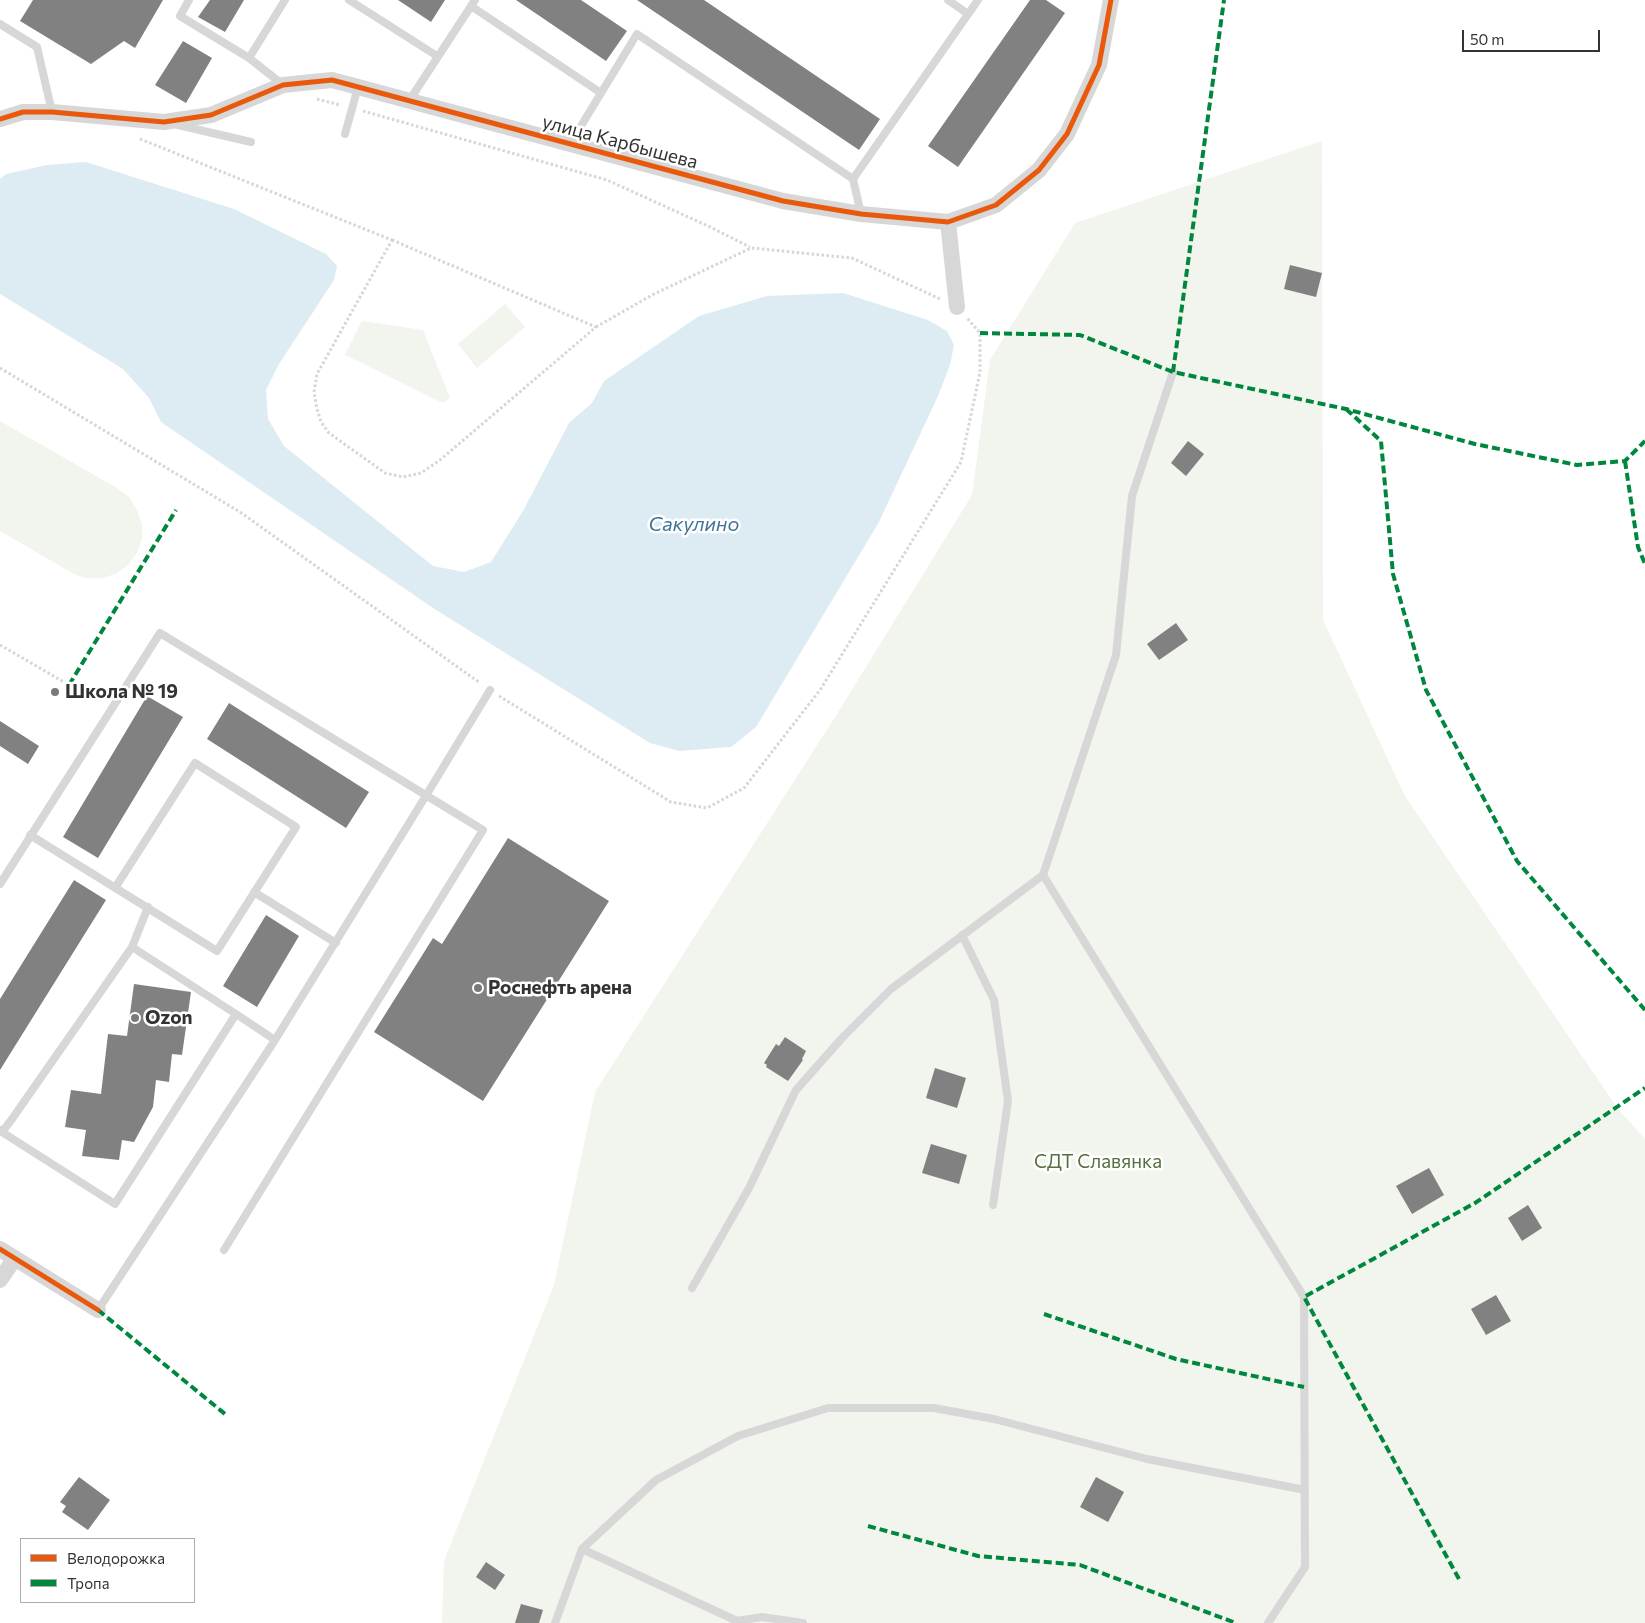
<!DOCTYPE html>
<html>
<head>
<meta charset="utf-8">
<style>
  body { margin:0 }
  #map { position:relative; width:1645px; height:1623px; overflow:hidden; background:#fff; font-family:Commissioner,sans-serif }
  canvas { display:block }
  .legend { position:absolute; left:20px; top:1538px; width:175px; height:65px; box-sizing:border-box; background:#fff; border:1px solid #adadad; margin:0; padding:6px 9px; list-style:none; font-size:15px; color:#333 }
  .legend li { display:flex; align-items:center; gap:10px; height:25px }
  .legend b { width:25px; border:1px solid #adadad }
  .scale { position:absolute; left:1462px; top:30px; width:138px; height:22px; box-sizing:border-box; border:2px solid #333; border-top:0; padding-left:6px; font-size:15px; line-height:18px; white-space:nowrap; color:#333; -webkit-text-stroke:4px #fff; paint-order:stroke }
</style>
</head>
<body>
<div id="map">
<canvas width="1645" height="1623"></canvas>
<ul class="legend">
<li><b style="height:6px;background:#e8590c"></b>Велодорожка</li>
<li><b style="height:6px;background:#00873e"></b>Тропа</li>
</ul>
<div class="scale">50 m</div>
</div>
<script>
const c = document.querySelector('canvas').getContext('2d');
c.lineJoin = 'round';
function fillPath(path, color) {
  c.fillStyle = color;
  c.fill(path, 'evenodd');
}
function shape(rows) {
  const path = new Path2D();
  for (const r of rows) {
    path.moveTo(r[0], r[1]);
    for (let i = 2; i < r.length; i += 2) path.lineTo(r[i], r[i + 1]);
  }
  return path;
}
function strokePath(path, color, width, dash) {
  c.strokeStyle = color;
  c.lineWidth = width;
  c.lineCap = dash ? 'butt' : 'round';
  c.setLineDash(dash || []);
  c.stroke(path);
}
function write(font, color, halo, rows, align = 'center') {
  c.font = font + ' Commissioner,sans-serif';
  c.lineWidth = 5;
  c.setLineDash([]);
  c.textBaseline = 'middle';
  c.strokeStyle = halo;
  c.fillStyle = color;
  for (const [text, x, y, turn = 0] of rows) {
    c.save();
    c.translate(x, y);
    c.rotate((+turn || 0) * Math.PI / 180);
    c.textAlign = isNaN(turn) ? turn : align;
    if (halo) c.strokeText(text, 0, 0);
    c.fillText(text, 0, 0);
    c.restore();
  }
}
const green = shape([
  [1322,141,1323,620,1405,796,1618,1109,1645,1139,1645,1623,442,1623,444,1561,554,1285,595,1092,837,714,972,495,990,360,1075,223],
  [505,304,525,327,477,368,458,344],
  [362,321,423,330,450,398,443,403,345,355],
  [0,421,117,488,129,497,137,510,142,524,142,539,137,553,128,565,116,574,101,578,85,578,74,574,0,531]
]);
const water = shape([
  [86,162,234,209,326,254,337,266,334,280,279,364,266,390,268,419,284,446,433,566,464,572,491,562,523,511,569,423,592,403,604,381,699,316,767,296,843,293,928,320,947,331,954,345,950,365,938,396,879,522,756,727,731,747,679,751,650,743,433,608,161,422,149,398,123,369,0,294,0,179,6,174,47,165]
]);
const building = shape([
  [33,0,163,0,135,48,124,41,91,64,20,21],
  [210,0,244,0,225,32,198,17],
  [398,0,445,0,431,22],
  [516,0,581,0,627,31,606,61],
  [637,0,704,0,880,119,859,150],
  [1030,0,1046,0,1065,13,958,167,928,146],
  [183,41,212,58,186,103,155,85],
  [1290,265,1322,273,1316,297,1284,289],
  [1188,441,1204,454,1186,476,1171,463],
  [1176,623,1188,640,1159,660,1147,644],
  [147,696,183,717,98,858,63,837],
  [229,703,369,792,346,828,207,739],
  [0,721,39,746,28,764,0,746],
  [508,838,609,901,483,1101,374,1032,433,938,442,944],
  [74,880,106,900,0,1070,0,999],
  [266,915,299,936,257,1007,223,986],
  [134,984,191,992,182,1055,172,1054,169,1082,156,1080,153,1107,134,1142,122,1140,119,1160,82,1156,86,1130,65,1127,71,1090,101,1094,108,1034,127,1036],
  [785,1037,806,1051,802,1059,803,1060,788,1081,766,1067,767,1065,764,1063,776,1044,779,1046],
  [935,1068,966,1078,957,1108,926,1098],
  [931,1144,967,1155,959,1184,922,1173],
  [1429,1168,1444,1195,1412,1214,1396,1186],
  [1528,1205,1542,1228,1522,1241,1508,1218],
  [1496,1295,1511,1321,1486,1335,1471,1309],
  [79,1477,110,1500,88,1530,62,1512,66,1506,60,1502],
  [1096,1477,1124,1492,1108,1522,1080,1507],
  [486,1562,505,1575,495,1590,476,1577],
  [521,1604,543,1610,539,1623,515,1623]
]);
const path = shape([
  [317,99,340,105],
  [363,111,607,180,708,226,750,247],
  [140,139,392,240],
  [392,240,596,327,440,460,421,473,403,477,385,473,329,433,321,422,317,409,314,392,317,374,392,240],
  [596,327,654,294,751,248,852,258,940,299],
  [0,368,240,512,480,683],
  [0,645,69,685],
  [499,696,671,802,707,808,744,788,820,690,961,462,980,372,980,333,967,318]
]);
const service = shape([
  [189,0,180,16,249,58],
  [349,0,437,56],
  [948,0,968,14],
  [471,6,601,93],
  [0,24,37,47,52,112],
  [282,84,249,58,285,0],
  [409,101,475,0],
  [178,125,251,142],
  [345,134,358,87],
  [570,144,637,34,853,179],
  [861,214,853,179,978,0],
  [1173,372,1132,496,1116,655,1043,875,1304,1297,1305,1567,1268,1623],
  [30,835,217,951,296,827,195,763,115,888],
  [0,884,160,633,483,830,224,1250],
  [254,892,336,943],
  [962,935,994,1000,1008,1101,993,1205],
  [236,1014,275,1040],
  [0,1130,2,1132,12,1119,132,947,148,907],
  [2,1132,115,1204,236,1014,132,947],
  [692,1288,749,1188,796,1090,843,1037,891,989,1043,875],
  [98,1310,275,1040,427,794,490,690],
  [582,1549,737,1621,762,1617,803,1623],
  [555,1623,582,1549,656,1480,738,1436,828,1408,934,1408,994,1419,1147,1459,1305,1490]
]);
const minor = shape([
  [0,119,23,112,52,112,164,122,211,115,283,85,332,80,783,201,861,214,948,222,996,205,1039,170,1067,134,1099,65,1111,0],
  [948,222,957,307],
  [0,1249,98,1310],
  [0,1280,15,1258]
]);
const quiet = shape([
  [980,333,1080,335,1173,372,1346,409,1475,444,1577,465,1625,461,1645,441],
  [1173,372,1224,0],
  [1346,409,1381,441,1393,574,1426,690,1517,861,1645,1010],
  [1625,461,1638,547,1645,564],
  [69,685,176,510],
  [98,1310,225,1414],
  [1044,1314,1176,1359,1304,1387],
  [868,1526,978,1556,1080,1565,1236,1623],
  [1459,1579,1304,1297,1475,1203,1645,1088]
]);
const cycleway = shape([
  [0,119,23,112,52,112,164,122,211,115,283,85,332,80,783,201,861,214,948,222,996,205,1039,170,1067,134,1099,65,1111,0],
  [0,1249,98,1310]
]);
const markers = [
  [55,692,5,"#7a7a7a"],
  [478,988,5,"#7a7a7a"],
  [135,1018,5,"#7a7a7a"]
];
const streetNames = [
  ["улица Карбышева",620,142,15]
];
const poiNames = [
  ["Школа № 19",65,692],
  ["Роснефть арена",488,988],
  ["Ozon",145,1018]
];
const parkNames = [
  ["СДТ Славянка",1098,1162]
];
const waterNames = [
  ["Сакулино",694,524]
];
fillPath(green, '#f1f5ed');
fillPath(water, '#ddebf3');
fillPath(building, '#818181');
strokePath(path, '#d6d6d6', 3, [2.5, 2.5]);
strokePath(service, '#d7d7d7', 8);
strokePath(minor, '#d7d7d7', 16);
strokePath(quiet, '#00873e', 4, [8, 4]);
strokePath(cycleway, '#e8590c', 5);
for (const [x, y, r, color] of markers) {
  const dot = new Path2D();
  dot.arc(x, y, r, 0, 2 * Math.PI);
  c.fillStyle = color;
  c.fill(dot);
  strokePath(dot, '#fff', 2);
}
write('19px', '#333', '#fff', streetNames);
write('bold 19px', '#333', '#fff', poiNames, 'left');
write('19px', '#56703f', '#fff', parkNames);
write('italic 20px', '#3f7597', '#fff', waterNames);
</script>
</body>
</html>
